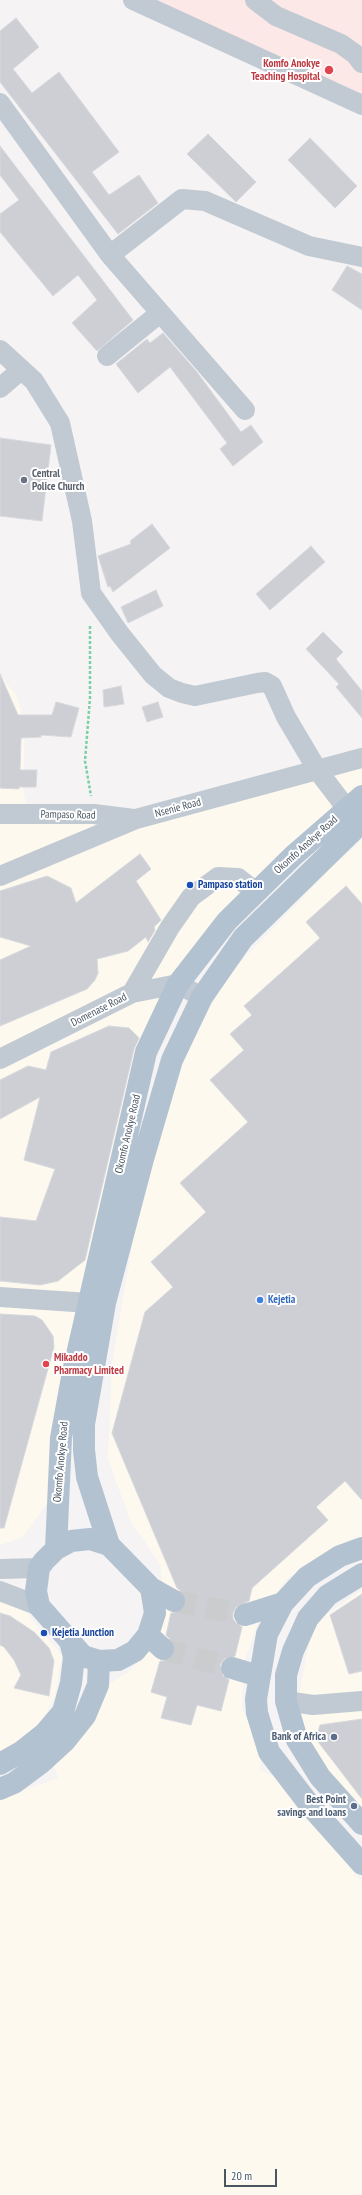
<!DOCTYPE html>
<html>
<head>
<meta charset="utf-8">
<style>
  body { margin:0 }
  #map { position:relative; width:362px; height:2195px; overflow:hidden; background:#f5f3f3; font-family:"PT Sans Narrow",sans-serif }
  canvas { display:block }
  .scale { position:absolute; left:224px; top:2169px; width:53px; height:18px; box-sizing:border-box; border:2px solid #4a5661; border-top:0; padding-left:5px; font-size:12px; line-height:14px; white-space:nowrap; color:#4a5661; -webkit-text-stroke:3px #fff; paint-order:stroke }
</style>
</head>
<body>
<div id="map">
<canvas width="362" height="2195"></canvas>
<div class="scale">20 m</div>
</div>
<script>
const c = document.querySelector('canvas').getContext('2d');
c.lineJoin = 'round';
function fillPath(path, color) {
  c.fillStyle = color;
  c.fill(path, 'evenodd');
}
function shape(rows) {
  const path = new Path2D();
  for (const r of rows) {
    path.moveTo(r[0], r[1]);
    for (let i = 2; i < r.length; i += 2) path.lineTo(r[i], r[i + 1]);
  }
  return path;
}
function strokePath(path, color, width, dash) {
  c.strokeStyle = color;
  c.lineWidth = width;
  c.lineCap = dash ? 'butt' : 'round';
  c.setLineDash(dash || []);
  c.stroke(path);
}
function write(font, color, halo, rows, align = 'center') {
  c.font = font + ' "PT Sans Narrow",sans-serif';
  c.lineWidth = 4;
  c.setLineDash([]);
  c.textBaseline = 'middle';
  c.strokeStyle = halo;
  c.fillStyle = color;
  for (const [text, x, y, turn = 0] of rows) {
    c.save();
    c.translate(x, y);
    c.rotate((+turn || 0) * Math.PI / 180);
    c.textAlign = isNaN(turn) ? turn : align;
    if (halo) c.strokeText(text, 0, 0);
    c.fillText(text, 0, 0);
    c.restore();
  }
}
const commercial = shape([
  [0,677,16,694,25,723,23,789,28,814,195,805,362,759,362,788,246,896,154,1022,49,1501,23,1537,0,1545],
  [362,840,362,1537,350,1540,288,1578,263,1609,244,1662,242,1708,262,1749,260,1770,275,1777,362,1882,362,2195,0,2195,0,1799,58,1778,50,1754,94,1694,128,1672,156,1644,165,1604,160,1564,131,1522,108,1459,112,1364,135,1228,184,1056,228,975,333,866],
  [362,1590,362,1819,307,1747,297,1705,313,1624],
  [0,1599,22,1604,36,1625,62,1655,55,1696,40,1725,12,1748,0,1753]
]);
const medical = shape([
  [144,0,362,0,362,101]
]);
const building = shape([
  [16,18,39,47,13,69,32,93,59,72,119,152,92,172,109,195,139,175,158,203,118,234,0,82,0,31,16,18],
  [208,134,256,182,236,202,187,154,208,134],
  [310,138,357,186,335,208,288,160,310,138],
  [0,146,133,320,97,351,72,323,97,300,78,275,53,296,0,232,0,214,19,200,0,175,0,146],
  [347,266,362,274,362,310,332,290,347,266],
  [163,333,197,372,241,432,251,425,263,442,233,466,220,449,227,443,170,367,138,393,116,364,147,339,150,343,163,333],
  [0,438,51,445,42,521,0,516,0,438],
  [152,524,170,548,113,592,110,586,108,587,98,556,131,544,130,541,152,524],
  [311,546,325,562,270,610,256,594,311,546],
  [156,590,163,606,128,623,121,607,156,590],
  [323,632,343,652,336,659,362,691,362,718,336,687,339,684,306,649,323,632],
  [0,674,18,715,52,715,56,702,79,708,71,737,41,735,41,737,21,738,20,770,37,770,36,787,19,787,19,789,0,788,0,674],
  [121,686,124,704,104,707,103,690,121,686],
  [158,702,163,717,147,722,142,707,158,702],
  [140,854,151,869,136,881,161,920,154,927,155,930,148,942,146,937,128,951,97,959,98,973,95,980,87,989,0,1026,0,960,31,946,0,937,0,891,47,876,71,888,76,903,140,854],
  [346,886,362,904,362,1500,345,1481,316,1507,328,1520,252,1588,249,1601,236,1607,233,1613,233,1619,237,1624,242,1627,235,1656,224,1659,220,1665,223,1676,229,1680,221,1711,197,1705,191,1725,161,1718,167,1697,151,1692,160,1661,167,1661,175,1652,175,1645,166,1635,171,1613,181,1612,185,1607,186,1600,185,1594,177,1588,112,1433,145,1312,173,1287,151,1262,206,1212,180,1183,248,1122,210,1080,244,1050,230,1034,252,1015,244,1006,320,938,306,922,346,886],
  [109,1026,129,1028,139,1038,134,1049,85,1260,58,1281,40,1285,0,1281,0,1217,36,1221,55,1169,24,1160,40,1097,0,1119,0,1080,28,1066,46,1070,51,1052,109,1026],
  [0,1314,35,1316,42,1320,53,1336,54,1347,4,1528,0,1528,0,1314],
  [362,1594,362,1671,349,1674,330,1615,362,1594],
  [0,1613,10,1616,34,1632,49,1648,54,1661,49,1696,14,1688,21,1675,14,1660,4,1647,0,1645,0,1613],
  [362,1719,362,1799,316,1739,320,1725,362,1719]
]);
const majorTunnel = shape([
  [174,1601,245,1615],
  [163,1649,232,1668]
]);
const path = shape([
  [90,626,90,698,85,761,91,796]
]);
const minor = shape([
  [133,0,362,105],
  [255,0,276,16,341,44,355,54,362,63],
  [0,103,110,255,245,410],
  [110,255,182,199,205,201,309,246,362,257],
  [0,350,34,381,60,423,82,521,91,593,120,634,153,675,169,688,182,693,195,696,257,683,265,682,272,686,286,717,318,771,347,809],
  [107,356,160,313],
  [0,388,21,370],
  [0,814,94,814,134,819],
  [0,876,136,819,362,758],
  [132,993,170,927,191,897,218,877,238,878,256,892],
  [0,1059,132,993,178,984,202,997],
  [0,1297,89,1303],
  [0,1569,39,1568],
  [0,1591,39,1606],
  [286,1701,313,1705,362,1701]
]);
const major = shape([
  [90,1539,109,1545,151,1588,155,1613,148,1635,135,1651,118,1660,99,1661,83,1656,39,1606,36,1591,39,1568,44,1561,56,1549,71,1541,90,1539],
  [109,1545,87,1477,84,1450,84,1424,105,1303,143,1159,172,1060,202,997,243,938,362,822],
  [362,1548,340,1556,307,1577,283,1603,267,1634,256,1699,257,1713,269,1752,312,1808,362,1864],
  [56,1549,61,1438,73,1372,146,1052,178,984,227,921,293,856,362,796],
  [362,1574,328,1595,308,1618,293,1651,286,1675,286,1701,297,1740,320,1777,362,1824],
  [151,1588,174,1601],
  [245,1615,283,1603],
  [148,1635,163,1649],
  [232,1668,259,1676],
  [0,1764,21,1752,45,1733,63,1712,71,1683,74,1657,71,1645],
  [0,1789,14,1783,41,1763,65,1741,85,1716,98,1685,99,1661]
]);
const markers = [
  [329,70,5,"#e0444e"],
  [24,480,4,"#6b7280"],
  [190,885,4,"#1a4fb4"],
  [260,1300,4,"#3f7fe0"],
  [46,1364,4,"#e0444e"],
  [44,1633,4,"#1a4fb4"],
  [334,1737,4,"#5c6f8a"],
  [354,1806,4,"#5c6f8a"]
];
const healthNames = [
  ["Komfo Anokye",320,64],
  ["Teaching Hospital",320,77],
  ["Mikaddo",54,1358,"left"],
  ["Pharmacy Limited",54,1371,"left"]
];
const worshipNames = [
  ["Central",32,474],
  ["Police Church",32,487]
];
const streetNames = [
  ["Nsenie Road",178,808,-15],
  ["Pampaso Road",68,815,1],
  ["Okomfo Anokye Road",306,845,-42],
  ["Domenase Road",99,1010,-27],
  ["Okomfo Anokye Road",128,1134,-77],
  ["Okomfo Anokye Road",61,1462,-85]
];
const transitNames = [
  ["Pampaso station",198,885],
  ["Kejetia Junction",52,1633]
];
const shopNames = [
  ["Kejetia",268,1300]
];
const serviceNames = [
  ["Bank of Africa",326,1737],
  ["Best Point",346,1800],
  ["savings and loans",346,1813]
];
fillPath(commercial, '#fdf9ef');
fillPath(medical, '#fce8e6');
fillPath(building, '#cdcfd5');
strokePath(building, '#d7d9de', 1);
strokePath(majorTunnel, '#caccce', 22, [22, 11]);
strokePath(path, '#7ad0a6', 2.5, [3, 2]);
strokePath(minor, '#c1cad2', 20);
strokePath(major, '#b3c2d1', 22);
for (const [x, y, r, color] of markers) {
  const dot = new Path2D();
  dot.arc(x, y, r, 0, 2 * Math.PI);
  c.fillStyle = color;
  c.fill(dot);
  strokePath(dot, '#fff', 1.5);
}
write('bold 11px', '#be3a42', '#fff', healthNames, 'right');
write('bold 11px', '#5b616d', '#fff', worshipNames, 'left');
write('11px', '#4a5661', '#fff', streetNames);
write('bold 11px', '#164399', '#fff', transitNames, 'left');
write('bold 11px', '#366cbe', '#fff', shopNames, 'left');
write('bold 11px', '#4e5e75', '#fff', serviceNames, 'right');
</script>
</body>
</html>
